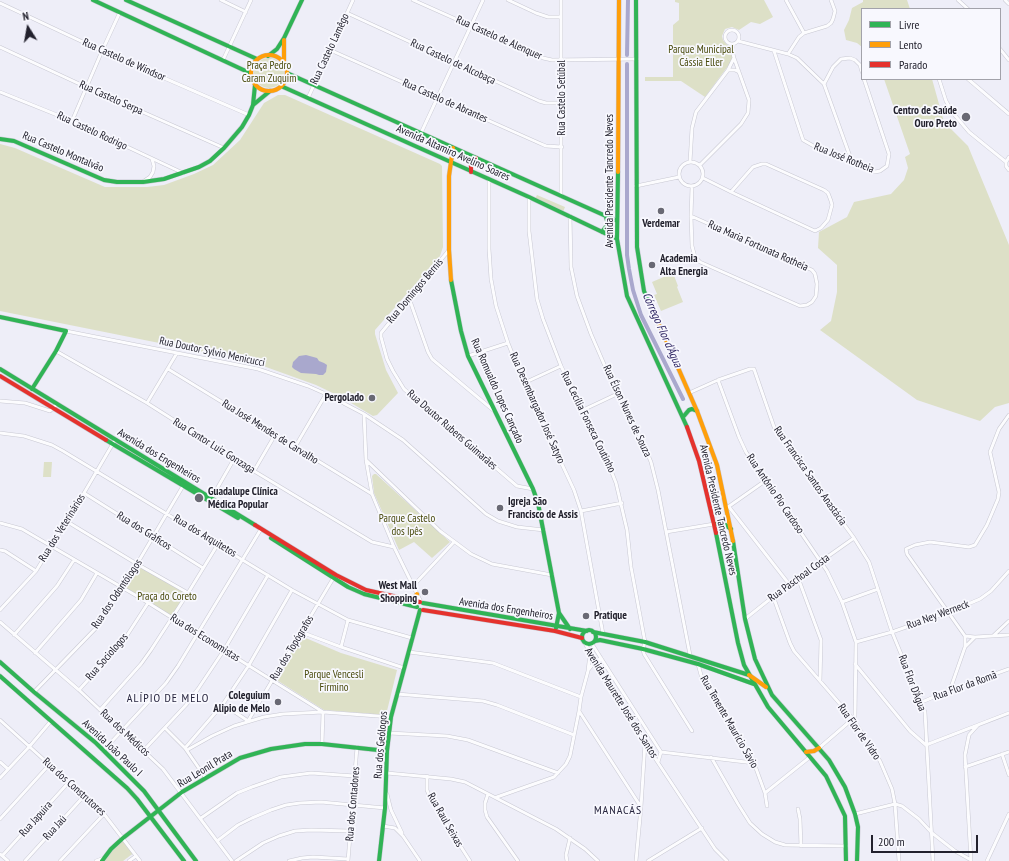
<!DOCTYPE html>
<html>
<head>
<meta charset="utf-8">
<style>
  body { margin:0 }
  #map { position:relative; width:1009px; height:861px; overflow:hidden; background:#eeeef8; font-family:"PT Sans Narrow",sans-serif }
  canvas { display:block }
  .legend { position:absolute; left:861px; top:8px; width:140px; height:72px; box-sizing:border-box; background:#f8f8fe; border:1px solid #a2a2aa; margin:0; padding:5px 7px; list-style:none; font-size:12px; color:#22212d }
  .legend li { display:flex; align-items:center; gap:8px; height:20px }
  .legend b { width:20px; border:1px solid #a2a2aa }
  .north { position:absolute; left:8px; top:8px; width:40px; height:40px; -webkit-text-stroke:3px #f8f8fe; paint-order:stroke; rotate:349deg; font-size:11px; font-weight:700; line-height:16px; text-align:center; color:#22212d }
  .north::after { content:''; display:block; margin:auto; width:14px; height:18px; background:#22212d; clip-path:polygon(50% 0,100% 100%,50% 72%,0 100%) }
  .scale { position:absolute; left:871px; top:835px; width:107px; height:18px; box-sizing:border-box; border:2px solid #22212d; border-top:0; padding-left:5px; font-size:12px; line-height:14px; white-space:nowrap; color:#22212d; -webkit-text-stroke:3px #f8f8fe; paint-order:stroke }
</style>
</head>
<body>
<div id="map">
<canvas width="1009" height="861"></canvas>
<ul class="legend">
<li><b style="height:5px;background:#30b455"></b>Livre</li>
<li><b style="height:5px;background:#ff9f0a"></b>Lento</li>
<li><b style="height:5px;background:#e5322d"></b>Parado</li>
</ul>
<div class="north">N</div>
<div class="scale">200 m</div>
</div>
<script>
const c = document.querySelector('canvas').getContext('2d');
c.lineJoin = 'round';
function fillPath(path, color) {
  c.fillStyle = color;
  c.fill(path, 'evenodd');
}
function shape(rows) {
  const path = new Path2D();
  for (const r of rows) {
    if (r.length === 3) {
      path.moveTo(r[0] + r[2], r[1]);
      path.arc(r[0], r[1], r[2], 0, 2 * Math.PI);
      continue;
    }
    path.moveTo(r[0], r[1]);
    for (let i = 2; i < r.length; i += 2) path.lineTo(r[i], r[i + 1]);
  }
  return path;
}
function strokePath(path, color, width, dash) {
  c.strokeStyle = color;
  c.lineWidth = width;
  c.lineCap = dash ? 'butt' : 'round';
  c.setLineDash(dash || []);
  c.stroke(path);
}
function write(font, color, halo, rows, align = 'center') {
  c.font = font + ' "PT Sans Narrow",sans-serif';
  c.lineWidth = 3.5;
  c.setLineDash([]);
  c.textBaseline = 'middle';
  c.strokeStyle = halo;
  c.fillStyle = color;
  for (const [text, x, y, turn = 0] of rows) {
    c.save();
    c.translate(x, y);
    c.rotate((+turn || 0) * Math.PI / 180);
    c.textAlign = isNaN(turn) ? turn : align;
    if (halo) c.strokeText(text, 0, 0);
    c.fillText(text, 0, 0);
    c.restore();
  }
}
const green = shape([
  [675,0,764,0,773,17,760,24,751,22,739,30,732,27,725,29,722,36,723,40,729,47,733,57,731,62,705,97,681,81,645,81,645,77,673,77,673,25,679,20,679,3,675,2],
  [863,0,907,0,910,9,862,9,862,47,857,43,846,40,844,30,849,20,852,8,863,2],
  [269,73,15],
  [884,79,932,79,944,122,968,146,1009,245,1009,403,995,407,980,421,917,400,820,330,831,321,837,292,837,265,818,248,819,232,847,217,854,202,891,194,904,180,908,168,905,157,910,154],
  [278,95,285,95,440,164,442,166,443,247,440,256,375,330,375,334,386,370,398,393,377,415,373,416,341,397,316,385,266,367,229,357,0,311,0,144,15,148,105,187,147,187,164,185,194,174,213,165,240,140,264,103],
  [537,195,565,207,563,212,535,199],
  [673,273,678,286,677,287,683,302,661,311,654,295,657,294,652,282],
  [44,462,52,462,51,477,43,477],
  [374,474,376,474,450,542,432,558,414,542,399,550,374,493,372,476],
  [137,564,188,593,173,617,122,588],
  [301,636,341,653,397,670,386,715,324,710,275,679],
  [124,837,135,852,123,861,105,861,109,854]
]);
const water = shape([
  [306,355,317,358,319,361,324,363,327,365,326,372,323,375,319,375,316,374,301,373,294,369,292,367,293,362,299,356]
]);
const canal = shape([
  [627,55,628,0],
  [627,64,627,255,629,269,633,290,641,315,683,399]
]);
const street = shape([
  [221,0,246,12],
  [413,0,543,58,552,60,637,59],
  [508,0,536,13,548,17,561,17],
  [786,0,804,33],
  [958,0,968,9],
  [1005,0,1009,4],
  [0,3,102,51,249,115],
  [347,13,539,101,546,103,562,103],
  [732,37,7],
  [738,41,788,54,797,58,824,84,852,162],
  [0,47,86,87,224,148],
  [1000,49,1009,60],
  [330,50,539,143,546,146,562,147],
  [774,51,803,140,819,149,875,172,880,171,887,166,889,154,864,79],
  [788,54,799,37,804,33,827,26,831,23,833,19,835,11,831,0],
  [223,60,251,0],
  [728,70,735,70,739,72],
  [939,79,946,101,953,113,969,132,1006,162],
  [968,79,1009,114],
  [824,84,833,67,841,59,850,58,855,60,860,65,862,72],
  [0,92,72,121,183,173],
  [308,98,353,0],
  [72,121,102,51,120,12],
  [421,133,483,0],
  [1009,157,1006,162,1006,166,1009,170],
  [691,174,12],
  [690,162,692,128,696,112,728,70,734,58],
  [700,165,741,124,748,113,749,100,734,58,732,50,733,45],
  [703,178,731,192,815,231,821,228,828,220,832,205,831,201,828,193,824,190,766,164,762,164,753,167,731,192],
  [489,180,489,249,491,279,496,306,508,343,524,383,574,490,581,511,603,634],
  [144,181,150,177,153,172,154,166,152,159],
  [636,186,679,177],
  [561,196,561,0],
  [529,197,529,231,537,299,543,319,561,366,608,463,616,483,627,530,631,567,645,642,643,649,644,654,692,731],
  [570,216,571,267,577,296,591,334,617,394,640,436,651,462,658,490,690,655],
  [691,216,812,270,815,274,817,284,816,296,812,302,807,305,800,306,700,262,695,257,692,246,691,216,692,187],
  [449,250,381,333,381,337,387,359,393,371,404,389,517,486,533,489],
  [409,298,428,352,432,359,493,410],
  [66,331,258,369,308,386,326,394,364,414,403,440,486,514,498,521,517,527,544,530],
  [56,351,147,403,254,471,372,542,394,547],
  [468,356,508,343],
  [168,369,372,494],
  [718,380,739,437,746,452,827,571,842,602,856,642,855,717,819,748],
  [524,383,561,366],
  [689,393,718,380,750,369,754,369,774,427,783,441,854,538,869,562,892,632,925,712,933,861],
  [0,401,25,403,50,411,57,404],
  [147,403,177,353],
  [583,410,617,394],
  [364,414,366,460,372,494,394,547,421,602],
  [0,433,24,436,52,445,63,451,292,590,348,620,412,638],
  [295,447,326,394],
  [366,460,440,531,471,554,492,564,552,575],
  [254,471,275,435],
  [84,493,203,568],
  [211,499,234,459],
  [728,507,765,481],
  [729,507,789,584],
  [581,511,622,503],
  [66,521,137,564,188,593],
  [0,523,22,529,51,546,142,599,323,712],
  [666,532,714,524],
  [0,550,5,551,36,571],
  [797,578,800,583,821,640,820,681],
  [413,586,454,542],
  [773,596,790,643,794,651,853,719,880,761,892,789,895,804,899,861],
  [842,602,878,589],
  [0,610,36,571,84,493,115,440],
  [745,619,789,584,854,538],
  [0,622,79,690,163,769,232,861],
  [301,632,341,647,404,668],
  [14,635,57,586,74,560],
  [965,636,975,637,1009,635],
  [993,636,1009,621],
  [856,642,892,632,949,612,980,599,991,591,1009,571],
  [585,643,590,653,645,743,715,849,727,861],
  [592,644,661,752,658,762],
  [341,647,348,620],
  [965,647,965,636,907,554,906,549,915,545,930,542,969,547,975,545,987,525,998,499,999,492,990,452,999,429,1009,415],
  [409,652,493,663,581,697],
  [35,653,81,600,97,573],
  [698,664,701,675,754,763,765,793,767,806],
  [855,664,910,731,926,745,1009,713],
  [589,669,593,664,601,658],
  [79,690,124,640,148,603],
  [950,690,965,647,975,637],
  [34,692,98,626,137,564,183,486],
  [397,694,483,701,497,705,574,735],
  [922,702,950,690,1009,669],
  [223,704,248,721],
  [100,710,141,664,151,650,188,593,218,544],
  [579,711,641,807],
  [0,720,104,814,140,861],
  [248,721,334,577],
  [165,728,185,748,205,777],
  [389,733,447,736,468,740,558,773],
  [322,744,323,712],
  [185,748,223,704,249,665,292,590],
  [144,750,186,705,198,689,224,650,268,575],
  [187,750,212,736,234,726,264,717,283,714,323,712,391,717],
  [103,751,166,683,178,666,261,529],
  [661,752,754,763],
  [1002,754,1009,775],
  [711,757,738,804,750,823,762,834,775,842,785,845,846,846],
  [0,762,8,769],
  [965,767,1009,752],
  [387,773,451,779,465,782,556,829,585,849,598,861],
  [427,776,427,790,431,800,470,861],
  [0,778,29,747,51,721],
  [765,793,810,757],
  [387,794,391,810,402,833],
  [488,794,485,803,485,810,487,817,518,861],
  [497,797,554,777,566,764,570,756,579,711,581,697,588,671,590,653],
  [798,809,800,819,801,846],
  [855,814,895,804,902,806,919,819,932,833,955,851,971,860],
  [201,818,237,793,252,787,281,777,311,773,355,776],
  [0,819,49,765],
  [383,826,395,828,403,836,420,861],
  [217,841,238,825,252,818,271,810,286,805,300,803,321,802,385,808],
  [0,854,8,861],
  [2,856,69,782],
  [25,861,84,796],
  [60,861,104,814],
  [96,861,104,858],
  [129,861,136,856],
  [236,861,263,843,279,836,295,831,311,830,350,831],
  [289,861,302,858,313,857,348,859],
  [348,861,357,747],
  [567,861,566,855,570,838],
  [636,861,641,807,645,743],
  [648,861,702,828],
  [971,861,965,755,969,735,978,725],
  [987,861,1009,814]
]);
const fast = shape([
  [93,0,250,73],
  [126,0,257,59],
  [636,0,637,247,644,291,658,322],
  [268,56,277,49,284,38,302,0],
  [287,73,617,221],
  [281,86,529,197,617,239],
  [253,105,270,91],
  [0,139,14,141,104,180,117,182,143,182,164,179,199,167,210,161,224,148,242,127,249,115,253,105,255,85],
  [618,172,617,239,627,296,687,427],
  [602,232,608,224,606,217],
  [451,280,461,331,468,356,533,489,538,503,559,613,570,629],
  [0,317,66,331,56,351,32,389],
  [0,369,255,525],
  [683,417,689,410,692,409,697,411],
  [106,440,238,518],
  [714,524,724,524,731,529],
  [716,533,738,643,744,665,768,707,826,776,845,816,846,861],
  [271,538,348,587,364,594,417,607],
  [733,541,745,619,755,659,772,695,829,760,845,787,855,814,858,827,857,861],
  [423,603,587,631],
  [556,628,559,613],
  [589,637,7],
  [593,632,645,642,749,675],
  [595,641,600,640,643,649,698,664,754,684],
  [0,662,34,692,96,743,144,791,196,861],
  [0,676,127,788,137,799,184,861],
  [102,861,111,849,123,838,182,792,240,758,271,749,305,744,322,744,387,751],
  [379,861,385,808,387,751,391,717,420,610]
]);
const slow = shape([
  [284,40,284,63],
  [269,73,18],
  [618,172,619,0],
  [451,280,449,250,449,176,453,148],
  [658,322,697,411,717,465,733,541],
  [412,600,417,594],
  [749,675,766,687],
  [806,752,814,751,819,748]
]);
const jam = shape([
  [471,172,471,162,476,158],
  [0,376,106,440],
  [687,427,699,461,716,533],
  [255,525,336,575,366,590,420,602],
  [423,610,555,631,582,638]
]);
const markers = [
  [966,117,5,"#696974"],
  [661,211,4,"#696974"],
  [652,265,4,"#696974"],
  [372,398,4,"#696974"],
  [199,498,5,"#696974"],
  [500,508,4,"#696974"],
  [425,592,4,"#696974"],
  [586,616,4,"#696974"],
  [278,702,4,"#696974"]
];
const streetNames = [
  ["Rua Castelo de Alenquer",499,38,24],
  ["Rua Castelo Lamêgo",330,49,-65],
  ["Rua Castelo de Windsor",124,60,24],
  ["Rua Castelo de Alcobaça",453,62,25],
  ["Rua Castelo Serpa",111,98,24],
  ["Rua Castelo Setúbal",562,98,-90],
  ["Rua Castelo de Abrantes",445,101,24],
  ["Rua Castelo Rodrigo",92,131,25],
  ["Rua Castelo Montalvão",63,152,23],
  ["Avenida Altamiro Avelino Soares",453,153,24],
  ["Rua José Rotheia",844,158,22],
  ["Avenida Presidente Tancredo Neves",610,181,-90],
  ["Rua Maria Fortunata Rotheia",758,246,24],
  ["Rua Domingos Bernis",415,291,-50],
  ["Rua Doutor Sylvio Menicucci",212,352,12],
  ["Rua Romualdo Lopes Cançado",497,391,66],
  ["Rua Desembargador José Satyro",537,408,66],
  ["Rua Élson Nunes de Souza",627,411,65],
  ["Rua Cecília Fonseca Coutinho",588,422,64],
  ["Rua Doutor Rubens Guimarães",452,430,41],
  ["Rua José Mendes de Carvalho",270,432,32],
  ["Rua Cantor Luiz Gonzaga",214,446,32],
  ["Avenida dos Engenheiros",159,456,31],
  ["Rua Francisca Santos Anastácia",810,476,55],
  ["Rua Antônio Pio Cardoso",775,494,56],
  ["Avenida Presidente Tancredo Neves",718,510,77],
  ["Rua dos Veterinários",62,528,-58],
  ["Rua dos Gráficos",144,531,32],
  ["Rua dos Arquitetos",205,536,31],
  ["Rua Paschoal Costa",799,578,-36],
  ["Rua dos Odontólogos",117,594,-56],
  ["Avenida dos Engenheiros",506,609,9],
  ["Rua Ney Werneck",938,615,-20],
  ["Rua dos Economistas",205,638,32],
  ["Rua dos Topógrafos",292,648,-59],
  ["Rua Sociologos",107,657,-49],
  ["Rua Flor D'Água",912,683,69],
  ["Rua Flor da Romã",965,686,-20],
  ["Avenida Maurette José dos Santos",621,703,58],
  ["Rua Tenente Maurício Sávio",729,722,60],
  ["Rua Flor de Vidro",859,732,55],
  ["Rua dos Médicos",125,733,43],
  ["Rua dos Geólogos",381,745,-85],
  ["Avenida João Paulo I",112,748,43],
  ["Rua Leonil Prata",205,769,-31],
  ["Rua dos Construtores",74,787,42],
  ["Rua dos Contadores",353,804,-85],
  ["Rua Japuira",36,819,-48],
  ["Rua Raul Seixas",445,820,60],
  ["Rua Jaú",55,828,-48]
];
const parkNames = [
  ["Parque Municipal",701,50],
  ["Cássia Eller",701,63],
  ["Praça Pedro",269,66],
  ["Caram Zuquim",269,79],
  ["Parque Castelo",407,519],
  ["dos Ipês",407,532],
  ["Praça do Coreto",167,597],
  ["Parque Vencesli",334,675],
  ["Firmino",334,688]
];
const poiNames = [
  ["Centro de Saúde",957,111],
  ["Ouro Preto",957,124],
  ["Verdemar",661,224,"center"],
  ["Academia",660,259,"left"],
  ["Alta Energia",660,272,"left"],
  ["Pergolado",364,398],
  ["Guadalupe Clínica",208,492,"left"],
  ["Médica Popular",208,505,"left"],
  ["Igreja São",508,502,"left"],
  ["Francisco de Assis",508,515,"left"],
  ["West Mall",417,586],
  ["Shopping",417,599],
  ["Pratique",594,616,"left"],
  ["Coleguium",270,696],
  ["Alipio de Melo",270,709]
];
const waterNames = [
  ["Córrego Flor d'Água",662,330,66]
];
const neighbourhoodNames = [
  ["ALÍPIO DE MELO",168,699],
  ["MANACÁS",618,811]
];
fillPath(green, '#dde0c7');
fillPath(water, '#a9a8cd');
strokePath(canal, '#a9a8cd', 4);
strokePath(street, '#c8c8d2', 4);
strokePath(fast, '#c8c8d2', 5);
strokePath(slow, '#c8c8d2', 5);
strokePath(jam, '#c8c8d2', 5);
strokePath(street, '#fcfcfe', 3);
strokePath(fast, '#30b455', 4);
strokePath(slow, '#ff9f0a', 4);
strokePath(jam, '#e5322d', 4);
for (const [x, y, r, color] of markers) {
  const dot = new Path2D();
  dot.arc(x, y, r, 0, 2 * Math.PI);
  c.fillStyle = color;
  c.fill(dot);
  strokePath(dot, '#f8f8fe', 1.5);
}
write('11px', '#22212d', '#f8f8fe', streetNames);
write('11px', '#484a0b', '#f8f8fe', parkNames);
write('bold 11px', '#22212d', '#f8f8fe', poiNames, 'right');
write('italic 12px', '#332a66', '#f8f8fe', waterNames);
c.letterSpacing = '1px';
write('12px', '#28263f', '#f8f8fe', neighbourhoodNames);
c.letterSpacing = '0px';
</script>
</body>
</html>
